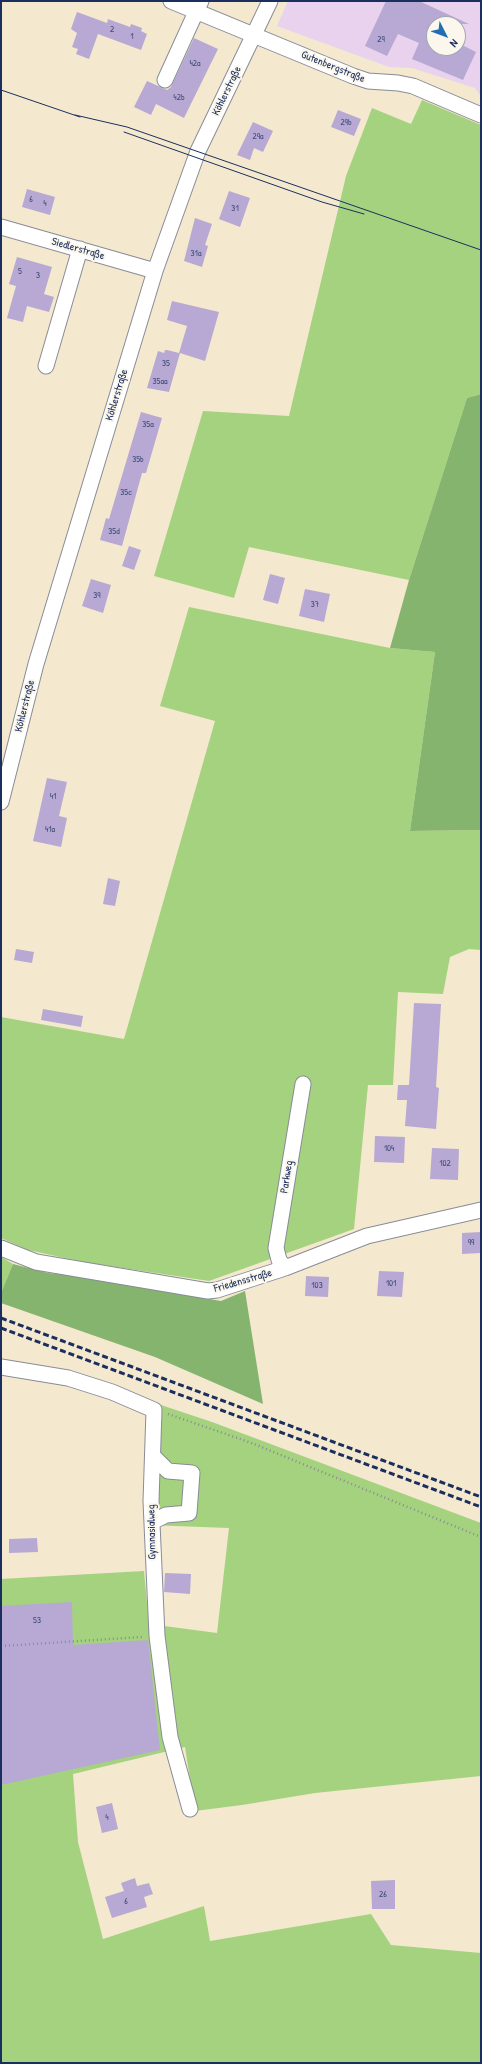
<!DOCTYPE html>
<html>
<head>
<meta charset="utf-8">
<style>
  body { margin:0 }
  #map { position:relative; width:482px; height:2064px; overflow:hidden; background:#f4e8cf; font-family:"Patrick Hand",sans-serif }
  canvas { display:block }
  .frame { position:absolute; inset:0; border:2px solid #1b2f5e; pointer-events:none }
  .north { position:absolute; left:426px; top:16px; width:40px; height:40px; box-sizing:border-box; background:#fbf7ec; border:1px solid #a1a7b3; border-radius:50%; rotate:132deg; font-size:11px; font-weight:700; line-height:16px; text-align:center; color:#1b2f5e }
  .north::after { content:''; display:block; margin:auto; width:14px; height:18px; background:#1f6fb2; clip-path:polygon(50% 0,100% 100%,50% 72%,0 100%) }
</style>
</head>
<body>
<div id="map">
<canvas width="482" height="2064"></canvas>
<div class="frame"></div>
<div class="north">N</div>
</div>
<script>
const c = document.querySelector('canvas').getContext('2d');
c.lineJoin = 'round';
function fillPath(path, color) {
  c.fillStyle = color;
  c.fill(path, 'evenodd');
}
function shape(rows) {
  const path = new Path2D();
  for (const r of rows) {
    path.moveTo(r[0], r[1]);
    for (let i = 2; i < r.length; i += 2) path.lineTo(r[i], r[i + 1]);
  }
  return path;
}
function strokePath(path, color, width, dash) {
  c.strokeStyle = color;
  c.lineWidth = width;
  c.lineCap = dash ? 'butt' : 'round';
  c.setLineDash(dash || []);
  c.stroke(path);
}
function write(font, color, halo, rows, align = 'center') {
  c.font = font + ' "Patrick Hand",sans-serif';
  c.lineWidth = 4;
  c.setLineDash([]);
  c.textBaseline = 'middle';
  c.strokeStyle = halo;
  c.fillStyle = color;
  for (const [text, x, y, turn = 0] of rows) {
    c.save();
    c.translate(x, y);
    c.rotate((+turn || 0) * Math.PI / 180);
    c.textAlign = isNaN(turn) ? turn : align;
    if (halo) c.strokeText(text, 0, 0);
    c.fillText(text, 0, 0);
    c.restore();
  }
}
const built = shape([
  [288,1,481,1,481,96,475,88,412,68,389,67,277,26],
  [434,24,458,24,458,48,434,48]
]);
const green = shape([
  [422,100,481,125,481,394,467,398,409,580,249,547,234,598,154,576,203,411,289,416,346,176,372,108,411,124],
  [189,607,390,648,435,652,410,831,481,830,481,950,469,949,450,957,443,994,398,992,393,1085,368,1085,354,1229,209,1281,83,1262,28,1250,1,1238,1,1017,124,1039,215,721,160,706],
  [1,1257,13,1264,1,1293],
  [149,1401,212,1422,481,1523,481,1776,315,1793,242,1805,195,1811,185,1747,73,1774,78,1842,103,1939,204,1906,210,1941,371,1914,391,1945,481,1953,481,2063,1,2063,1,1579,144,1571,149,1624,217,1633,229,1528,147,1525]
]);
const forest = shape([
  [481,394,481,830,410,831,435,652,390,648,409,580,467,398],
  [13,1264,48,1273,85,1277,221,1301,245,1291,263,1404,155,1357,1,1303,1,1293]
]);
const building = shape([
  [386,1,419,1,469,24,434,24,434,48,458,48,458,43,476,52,463,80,412,59,419,43,398,34,387,56,365,46],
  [77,12,107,23,108,19,130,27,131,24,142,28,141,31,147,34,141,50,98,34,89,59,76,54,78,49,72,47,77,33,71,29],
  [194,38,218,49,184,118,156,104,151,115,134,107,147,81,167,90,171,87],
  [338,110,361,119,354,136,331,127],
  [253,122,273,131,263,152,254,148,250,160,237,155],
  [27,189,55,197,50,215,22,207],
  [229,191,250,198,240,227,219,219],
  [195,218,212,224,205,245,208,246,202,267,184,261],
  [17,257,52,267,44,294,54,297,49,312,27,306,23,322,7,318,16,286,9,284],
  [172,301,219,312,205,361,180,353,169,392,147,388,158,351,164,353,165,350,167,350,179,353,187,326,167,320],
  [141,412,162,418,146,473,142,473,122,546,100,540,106,518,109,519],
  [129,546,141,550,134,570,122,566],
  [270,574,285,578,278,604,263,600],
  [91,579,111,585,103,613,82,606],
  [305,589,330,594,324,622,299,616],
  [47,778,67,782,59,816,67,818,61,847,33,841],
  [108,878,120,881,115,906,103,904],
  [16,949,34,952,32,963,14,960],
  [414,1003,441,1004,436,1087,439,1088,436,1129,405,1126,407,1100,397,1100,398,1085,409,1085],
  [43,1009,83,1016,81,1027,41,1020],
  [375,1136,405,1137,404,1163,374,1162],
  [432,1148,459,1149,458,1180,430,1179],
  [481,1232,481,1253,462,1254,462,1233],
  [379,1271,404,1272,402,1297,377,1296],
  [306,1276,329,1277,328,1297,305,1296],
  [37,1538,38,1552,9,1553,9,1539],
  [165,1573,191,1574,190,1594,164,1592],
  [72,1602,73,1645,148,1640,160,1750,1,1785,1,1606],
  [112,1803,118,1829,102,1833,96,1807],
  [135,1878,137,1886,149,1883,153,1894,144,1897,147,1907,112,1918,105,1897,124,1891,121,1883],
  [395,1880,395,1909,372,1909,371,1881]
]);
const path = shape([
  [168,1414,249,1442,481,1537],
  [1,1646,142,1637]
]);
const minor = shape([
  [171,1,353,76,368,81,398,83,413,86,481,115],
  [165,80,201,1],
  [1,227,155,271],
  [46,366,80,249],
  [1,802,36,664,155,271,198,151,270,1],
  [1,1248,36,1262,208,1291,217,1290,285,1268,367,1236,481,1210],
  [285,1268,279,1260,276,1248,303,1084],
  [1,1367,68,1378,112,1392,154,1410,151,1501,157,1636,170,1737,190,1809],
  [152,1522,166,1515,189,1513,192,1473,168,1471,153,1456]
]);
const tram = shape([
  [1,90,80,117],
  [75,115,127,127,481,250],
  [124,132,322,202,364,214]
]);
const rail = shape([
  [1,1318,481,1497],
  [1,1328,481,1507]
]);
const numberNames = [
  ["2",112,30],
  ["1",132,37],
  ["29",381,40],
  ["42a",195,64],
  ["42b",179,98],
  ["29b",346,123],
  ["29a",258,137],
  ["6",31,200],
  ["4",45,204],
  ["31",235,209],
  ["31a",196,254],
  ["5",20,272],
  ["3",38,276],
  ["35",166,364],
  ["35aa",160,382],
  ["35a",148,425],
  ["35b",138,460],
  ["35c",126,493],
  ["35d",114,532],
  ["39",97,596],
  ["37",315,605],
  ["41",53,797],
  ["41a",50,830],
  ["104",389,1149],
  ["102",445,1164],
  ["99",471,1243],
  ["101",391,1284],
  ["103",317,1286],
  ["53",37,1621],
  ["4",107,1818],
  ["26",383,1895],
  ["6",126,1902]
];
const streetNames = [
  ["Gutenbergstraße",333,67,22],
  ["Köhlerstraße",227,91,-64],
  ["Siedlerstraße",78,249,16],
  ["Köhlerstraße",117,395,-73],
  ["Köhlerstraße",25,706,-76],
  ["Parkweg",287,1177,-81],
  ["Friedensstraße",243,1281,-16],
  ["Gymnasialweg",152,1532,-91]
];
fillPath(built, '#e8d2ee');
fillPath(green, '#a5d27f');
fillPath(forest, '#84b46e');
fillPath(building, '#b7a9d3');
strokePath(minor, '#888c96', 17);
strokePath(path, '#888c96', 2.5, [1, 3]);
strokePath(minor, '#fff', 15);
strokePath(tram, '#1b2f5e', 1);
strokePath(rail, '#1b2f5e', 3, [6, 3]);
write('9px', '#424e7b', null, numberNames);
write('11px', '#1b2f5e', '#fbf7ec', streetNames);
</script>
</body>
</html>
